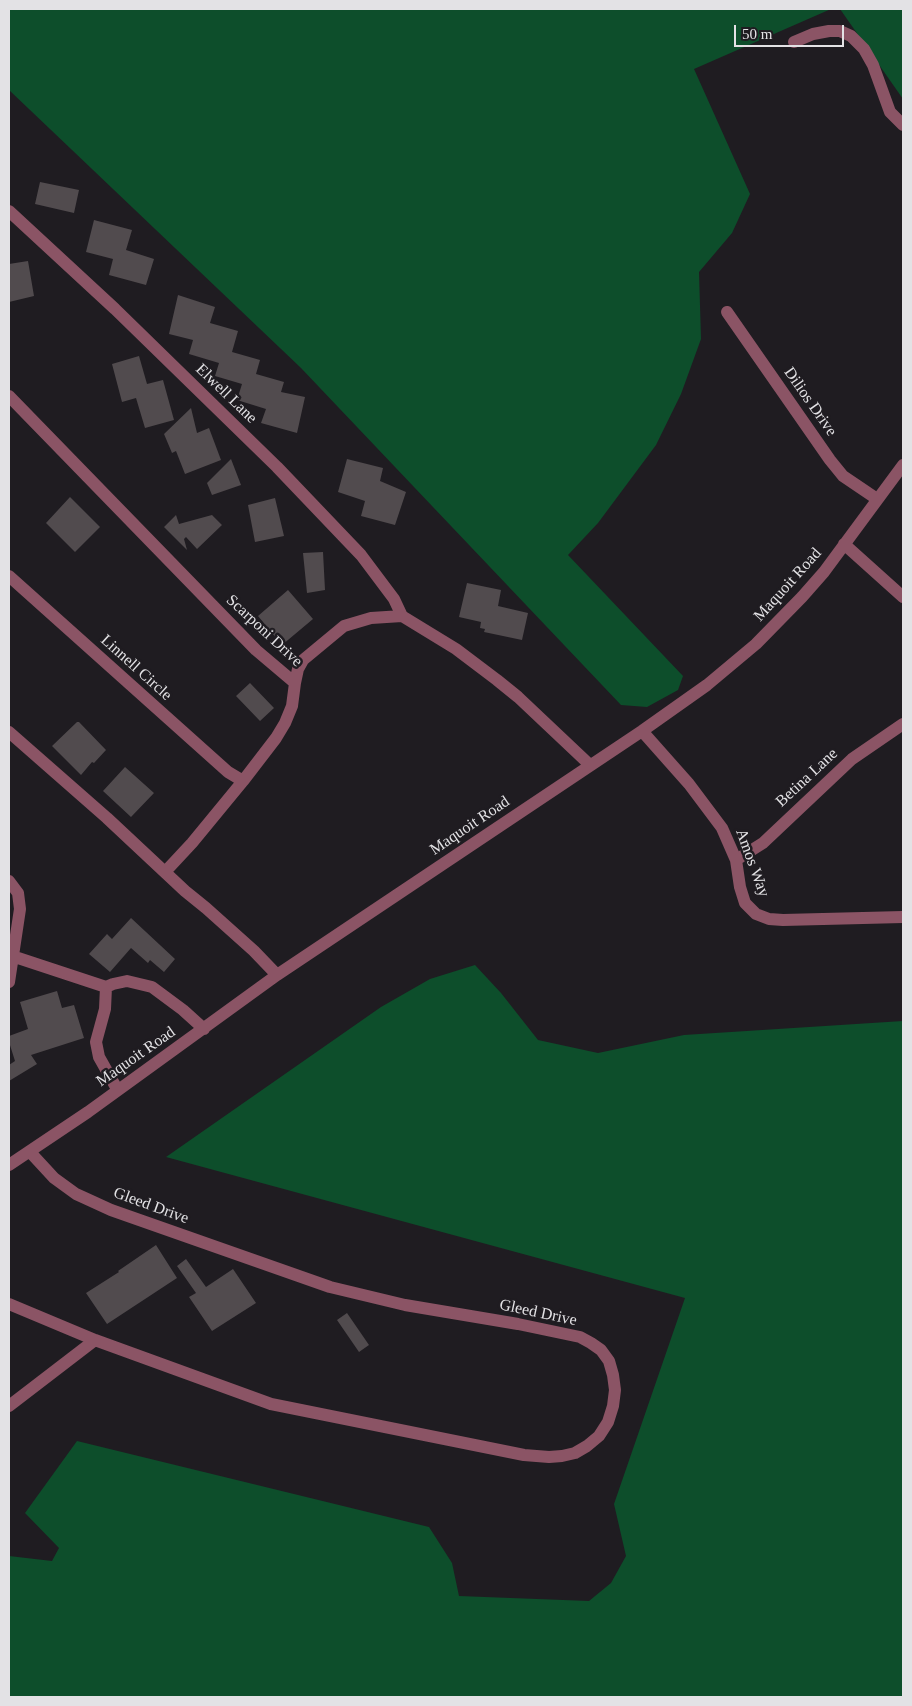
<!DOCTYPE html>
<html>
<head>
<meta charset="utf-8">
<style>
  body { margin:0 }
  #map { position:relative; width:912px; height:1706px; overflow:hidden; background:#1f1c21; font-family:Georgia,serif }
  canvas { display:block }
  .frame { position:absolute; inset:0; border:10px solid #e3e2e5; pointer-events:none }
  .scale { position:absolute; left:734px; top:25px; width:110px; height:22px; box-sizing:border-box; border:2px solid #e3e2e5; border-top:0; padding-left:6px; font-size:15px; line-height:18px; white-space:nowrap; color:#e3e2e5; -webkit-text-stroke:4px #1f1c21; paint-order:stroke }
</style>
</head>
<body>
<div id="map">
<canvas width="912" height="1706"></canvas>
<div class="frame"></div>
<div class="scale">50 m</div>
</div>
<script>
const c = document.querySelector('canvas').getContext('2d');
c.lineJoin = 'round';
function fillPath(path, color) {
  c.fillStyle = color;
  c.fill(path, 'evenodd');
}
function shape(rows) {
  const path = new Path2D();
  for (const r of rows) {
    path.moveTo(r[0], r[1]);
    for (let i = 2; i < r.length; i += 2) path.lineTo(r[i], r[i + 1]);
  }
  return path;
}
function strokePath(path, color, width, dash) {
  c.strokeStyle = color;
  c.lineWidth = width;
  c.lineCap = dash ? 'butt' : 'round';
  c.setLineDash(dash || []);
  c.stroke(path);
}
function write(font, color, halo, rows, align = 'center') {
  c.font = font + ' Georgia,serif';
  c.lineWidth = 5;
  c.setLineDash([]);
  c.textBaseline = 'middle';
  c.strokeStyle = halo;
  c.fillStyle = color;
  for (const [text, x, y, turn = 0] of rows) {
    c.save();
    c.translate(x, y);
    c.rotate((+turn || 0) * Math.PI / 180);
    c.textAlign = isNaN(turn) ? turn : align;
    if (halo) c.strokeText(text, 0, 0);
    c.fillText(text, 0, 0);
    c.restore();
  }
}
const forest = shape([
  [9,9,831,9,694,69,750,194,732,233,699,272,701,339,681,394,656,445,598,523,568,555,683,676,678,690,647,707,621,705,301,368,9,90],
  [840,9,903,9,903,99],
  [475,965,501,993,538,1040,598,1053,684,1035,903,1021,903,1697,9,1697,9,1556,52,1561,59,1548,25,1513,77,1441,429,1527,452,1563,459,1596,589,1601,611,1583,626,1556,614,1504,685,1298,166,1157,381,1007,430,979]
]);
const building = shape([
  [40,182,79,190,74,213,35,204],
  [94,220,132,230,126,250,154,259,146,285,109,275,113,259,86,252],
  [28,261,34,296,9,302,9,264],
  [178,295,215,307,210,323,238,331,232,352,260,360,256,374,284,382,281,392,305,397,297,433,261,423,266,409,237,400,242,384,215,376,219,363,189,354,193,340,169,334],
  [139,356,147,384,163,380,174,420,145,428,136,398,122,402,112,364],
  [191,408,197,433,209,428,221,460,185,474,176,451,172,453,164,434],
  [231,459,241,485,212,495,207,483],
  [347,459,383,468,380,481,406,492,395,525,361,516,365,501,338,492],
  [70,497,100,527,75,552,46,523],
  [275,498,284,536,255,542,248,505],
  [176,515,179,524,212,515,222,525,197,549,186,537,184,539,187,550,164,527],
  [323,552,325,590,307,593,303,553],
  [467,583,501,590,498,606,528,613,522,640,484,632,485,629,480,628,481,622,459,617],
  [288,590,313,619,282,645,258,616],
  [250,683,274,708,260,721,236,696],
  [77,722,79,722,106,750,94,763,92,762,81,775,52,746],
  [125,767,154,793,131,817,103,791],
  [131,918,175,959,164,972,150,960,148,963,131,948,110,972,89,954,107,934,112,939],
  [57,991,62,1008,74,1005,84,1038,31,1055,37,1064,9,1081,9,1065,15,1061,9,1042,9,1036,28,1029,20,1002],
  [156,1245,177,1278,107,1324,86,1293,119,1272,118,1271],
  [186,1259,206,1287,233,1269,256,1303,212,1331,189,1297,196,1293,177,1266],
  [347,1313,369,1345,359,1352,337,1320]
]);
const minor = shape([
  [794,42,813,34,829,31,840,31,851,36,864,49,873,65,890,112,903,125],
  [9,211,115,309,277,467,361,555,394,599,402,616],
  [727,312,830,460,843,476,877,499],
  [9,396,256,650,295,683,298,669,303,660,344,626,371,618,402,616,456,649,497,680,518,697,590,765],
  [844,544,903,597],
  [9,576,228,772,243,781],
  [642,731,689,784,722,828,736,860,740,887,745,903,756,914,769,919,783,920,903,917],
  [9,732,107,818,185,891,206,908,254,951,277,975],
  [736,860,763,843,852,759,903,724],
  [165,872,192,843,243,781,276,738,285,723,292,706,295,683],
  [9,881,18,893,20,909,9,982],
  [9,955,106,987,105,1009,96,1042,99,1057,117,1089],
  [106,987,113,984,127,981,152,987,183,1010,204,1029],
  [9,1165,88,1112,277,975,642,731,707,685,756,644,802,597,824,572,903,465],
  [9,1304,95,1340,271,1404,524,1455,549,1457,562,1456,575,1453,587,1446,599,1436,608,1422,613,1406,615,1390,613,1375,609,1361,601,1350,591,1343,580,1337,518,1324,405,1305,330,1287,111,1210,87,1199,76,1194,54,1178,30,1152],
  [9,1406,95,1340]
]);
const streetNames = [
  ["Elwell Lane",226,394,44],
  ["Dilios Drive",810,402,55],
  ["Maquoit Road",788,585,-48],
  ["Scarponi Drive",264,631,43],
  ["Linnell Circle",136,668,42],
  ["Betina Lane",807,778,-43],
  ["Maquoit Road",470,826,-34],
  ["Amos Way",752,863,70],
  ["Maquoit Road",136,1057,-35],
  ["Gleed Drive",151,1206,20],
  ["Gleed Drive",538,1313,12]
];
fillPath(forest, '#0d4e2b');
fillPath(building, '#514b4e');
strokePath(minor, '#8b5465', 12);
write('16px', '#e3e2e5', '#1f1c21', streetNames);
</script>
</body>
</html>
